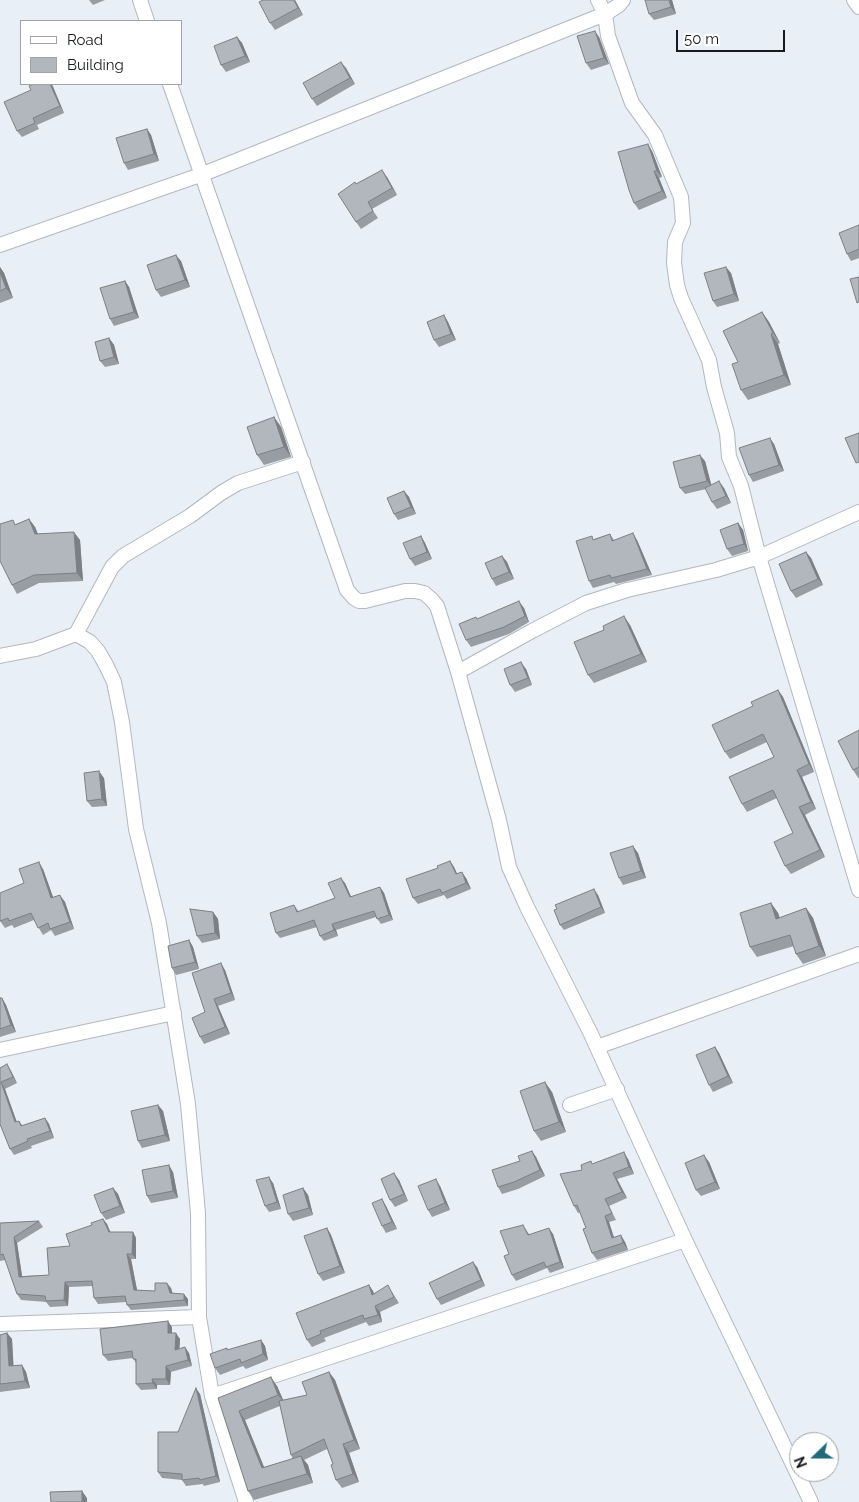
<!DOCTYPE html>
<html>
<head>
<meta charset="utf-8">
<style>
  body { margin:0 }
  #map { position:relative; width:859px; height:1502px; overflow:hidden; background:#e9eff6; font-family:Raleway,sans-serif }
  canvas { display:block }
  .legend { position:absolute; left:20px; top:20px; width:162px; height:65px; box-sizing:border-box; background:#fff; border:1px solid #a2a3a4; margin:0; padding:6px 9px; list-style:none; font-size:15px; color:#171a1c }
  .legend li { display:flex; align-items:center; gap:10px; height:25px }
  .legend b { width:25px; border:1px solid #a2a3a4 }
  .north { position:absolute; left:789px; top:1432px; width:50px; height:50px; box-sizing:border-box; background:#fff; border:1px solid #a2a3a4; border-radius:50%; rotate:248deg; font-size:14px; font-weight:700; line-height:20px; text-align:center; color:#171a1c }
  .north::after { content:''; display:block; margin:auto; width:18px; height:22px; background:#246979; clip-path:polygon(50% 0,100% 100%,50% 72%,0 100%) }
  .scale { position:absolute; left:676px; top:30px; width:109px; height:22px; box-sizing:border-box; border:2px solid #171a1c; border-top:0; padding-left:6px; font-size:15px; line-height:18px; white-space:nowrap; color:#171a1c; -webkit-text-stroke:4px #fff; paint-order:stroke }
</style>
</head>
<body>
<div id="map">
<canvas width="859" height="1502"></canvas>
<ul class="legend">
<li><b style="height:6px;background:#fff"></b>Road</li>
<li><b style="height:14px;background:#b1b7bd"></b>Building</li>
</ul>
<div class="north">N</div>
<div class="scale">50 m</div>
</div>
<script>
const c = document.querySelector('canvas').getContext('2d');
c.lineJoin = 'round';
function shape(rows) {
  const path = new Path2D();
  for (const r of rows) {
    path.moveTo(r[0], r[1]);
    for (let i = 2; i < r.length; i += 2) path.lineTo(r[i], r[i + 1]);
  }
  return path;
}
function strokePath(path, color, width, dash) {
  c.strokeStyle = color;
  c.lineWidth = width;
  c.lineCap = dash ? 'butt' : 'round';
  c.setLineDash(dash || []);
  c.stroke(path);
}
function fillPath(path, color) {
  c.fillStyle = color;
  c.fill(path, 'evenodd');
}
const minor = shape([
  [140,0,147,21],
  [854,0,859,7],
  [170,84,347,590,354,598,359,601,365,601,405,591,415,591,424,593,431,599,437,606,458,672,499,820,509,867,527,907,590,1032,685,1240,811,1502],
  [0,245,203,174,605,14,619,5,623,0],
  [859,512,759,557,859,890],
  [76,634,112,567,123,556,190,516,221,493,238,483,303,462],
  [0,656,36,649,76,634,90,642,98,651,106,665,114,682,122,722,136,829,159,923,188,1104,198,1213,199,1317,212,1396,246,1502],
  [458,672,532,631,586,603,627,590,716,570,759,557,741,486,729,457,727,433,714,387,709,360,681,298,677,285,674,263,675,242,683,223,681,197,655,135,632,103,608,36,605,14,598,0],
  [597,1047,859,954],
  [0,1050,174,1013],
  [570,1105,617,1089],
  [0,1324,199,1317],
  [212,1396,685,1240]
]);
const wall = shape([
  [89,0,105,0,93,5],
  [263,0,295,0,303,15,275,30,270,23],
  [672,0,676,14,654,20,649,14],
  [237,37,242,43,250,62,226,72,221,65],
  [599,37,609,64,591,70,586,63],
  [341,62,355,84,317,106,312,99],
  [51,84,64,113,37,125,39,129,22,137,17,131],
  [147,129,151,135,159,161,128,170,124,163],
  [652,151,662,177,659,178,667,198,639,210,634,203],
  [387,177,397,195,372,209,378,218,361,229,356,222,356,184],
  [859,225,859,258,851,261,847,254],
  [181,261,190,287,161,297,156,290],
  [0,267,4,273,13,298,0,303],
  [731,273,739,301,717,307,713,301],
  [125,281,129,287,139,318,114,326,110,319],
  [762,312,769,322,780,343,778,344,791,385,748,400,741,390,738,362],
  [444,315,448,322,456,340,439,347,434,340],
  [109,338,114,345,119,364,105,367,100,361],
  [274,417,281,427,291,457,264,465,257,455],
  [774,444,784,471,753,482,749,475],
  [705,461,711,485,724,488,731,503,717,509,712,502,706,489,685,494,680,488],
  [404,491,409,497,416,514,398,520,394,514],
  [29,519,35,527,38,534,80,540,83,581,39,583,17,594,12,585,16,524],
  [738,523,743,530,748,551,732,556,727,549],
  [610,534,614,540,637,540,652,575,616,584,614,582,593,588,589,581,594,539],
  [421,536,425,543,432,559,415,566,410,559],
  [806,552,811,558,823,585,796,598,791,591],
  [502,556,507,562,514,579,496,586,492,579],
  [524,608,529,622,509,634,471,647,466,640,478,619],
  [630,625,647,662,594,683,588,675,604,630],
  [526,669,532,685,515,692,510,685],
  [778,690,783,697,814,772,802,777,816,809,805,815,825,857,791,874,785,866,793,833,777,798,747,812,742,804,774,757,767,742,730,759,725,752,753,706],
  [859,730,859,779,853,770],
  [104,778,107,806,92,807,87,801],
  [638,853,646,878,623,885,619,878],
  [450,861,454,867,457,874,466,878,471,889,447,899,444,895,418,904,413,898,438,868],
  [43,869,53,898,65,902,74,929,55,936,51,930,43,935,34,920,14,928,12,925,5,928,0,921,24,883],
  [345,883,351,897,380,887,384,893,393,920,381,924,376,917,336,930,338,936,324,941,320,936,317,927,280,938,276,933,294,905,299,912,335,898],
  [598,895,605,913,564,930,560,925],
  [771,903,778,913,780,918,806,908,813,918,826,956,803,964,796,954,794,946,757,957,750,947],
  [213,912,218,919,220,939,202,943,197,936],
  [189,940,193,947,199,969,176,975,172,968],
  [225,970,235,1000,218,1006,230,1034,204,1044,200,1037,205,1012],
  [0,998,2,998,6,1005,16,1032,0,1037],
  [715,1047,719,1053,733,1083,713,1092,709,1085],
  [7,1064,11,1071,17,1083,5,1089,17,1122,19,1121,23,1126,45,1118,49,1124,54,1138,31,1146,32,1148,14,1155,10,1149,0,1124,0,1068],
  [552,1092,566,1132,541,1141,534,1131],
  [158,1105,163,1111,170,1141,142,1148,138,1141],
  [532,1151,536,1157,545,1176,518,1189,502,1194,498,1187,520,1161],
  [628,1159,634,1174,617,1179,627,1198,609,1206,616,1220,609,1222,614,1237,625,1242,628,1250,597,1260,592,1253,586,1228,580,1212,578,1213,574,1206,582,1170,593,1164],
  [709,1162,720,1189,701,1196,696,1190],
  [173,1172,178,1198,151,1203,147,1196],
  [399,1180,408,1201,395,1207,390,1200],
  [273,1183,281,1209,269,1212,265,1206],
  [440,1186,450,1210,432,1217,428,1210],
  [113,1188,118,1194,125,1213,106,1220,101,1213],
  [303,1188,308,1195,313,1215,293,1221,288,1214],
  [382,1199,386,1206,397,1229,386,1233,382,1226],
  [103,1219,107,1224,110,1232,133,1232,136,1238,136,1259,131,1259,137,1290,155,1291,171,1288,172,1293,188,1299,188,1306,131,1310,127,1305,126,1302,98,1304,94,1298,93,1286,69,1287,68,1306,50,1307,46,1302,21,1300,17,1294,6,1260,0,1261,0,1223,39,1221,43,1227,17,1243,22,1276,49,1275,70,1246,92,1225],
  [523,1225,529,1234,553,1234,564,1268,550,1273,547,1268,516,1281,512,1275,509,1254],
  [327,1228,331,1235,345,1273,323,1281,318,1274],
  [477,1267,485,1286,441,1305,437,1299],
  [369,1285,374,1293,392,1292,399,1303,380,1312,382,1322,369,1326,366,1322,324,1338,326,1341,312,1347,307,1340],
  [172,1327,172,1333,180,1339,179,1349,189,1353,192,1366,171,1372,170,1385,157,1385,157,1389,141,1390,136,1384,136,1363,133,1358,108,1361,103,1355],
  [7,1333,12,1339,13,1366,22,1365,26,1372,30,1388,0,1392,0,1335],
  [261,1340,265,1346,268,1360,246,1369,243,1366,220,1375,215,1368,228,1350],
  [329,1372,335,1380,360,1449,349,1453,359,1482,342,1488,336,1480,333,1464,327,1449,304,1460,308,1465,313,1483,254,1500,248,1491,218,1398,277,1386,283,1400,307,1395],
  [280,1406,291,1455,293,1459,264,1467,245,1420],
  [200,1394,220,1482,204,1486,203,1484,186,1486,182,1480,162,1478,158,1472,178,1432]
]);
const shadedWall = shape([
  [294,0,295,0,303,15,298,8],
  [669,0,672,0,676,14,671,7],
  [595,31,599,37,609,64,604,58],
  [237,37,242,43,250,62,245,56],
  [341,62,346,68,355,84,350,78],
  [50,84,52,84,64,113,60,106],
  [147,129,151,135,159,161,154,154],
  [648,144,652,151,662,177,657,171],
  [382,170,387,177,397,195,392,188],
  [654,171,659,178,667,198,662,191],
  [176,255,181,261,190,287,185,280],
  [0,267,4,273,13,298,6,288,0,272],
  [726,267,731,273,739,301,734,294],
  [125,281,129,287,139,318,134,312],
  [762,312,769,322,780,343,773,333],
  [444,315,448,322,456,340,451,334],
  [771,334,778,344,791,385,784,375],
  [109,338,114,345,119,364,114,357],
  [274,417,281,427,291,457,284,447],
  [770,438,774,444,784,471,779,465],
  [700,455,705,461,712,487,707,481],
  [719,481,724,488,731,503,726,496],
  [404,491,409,497,416,514,411,507],
  [29,519,35,527,41,542,35,534],
  [738,523,743,530,748,551,744,544],
  [74,532,80,540,83,581,77,573],
  [633,533,637,540,652,575,647,569],
  [421,536,425,543,432,559,427,552],
  [806,552,811,558,823,585,818,579],
  [502,556,507,562,514,579,509,572],
  [519,601,524,608,529,622,525,616],
  [624,616,630,625,647,662,641,654],
  [521,662,526,669,532,685,528,678],
  [778,690,783,697,814,772,809,764],
  [797,770,802,777,816,809,811,802],
  [99,771,104,778,107,806,102,799],
  [799,807,805,815,825,857,820,850],
  [633,846,638,853,646,878,641,871],
  [450,861,454,867,460,880,456,874],
  [39,862,43,869,56,905,51,898],
  [462,872,466,878,471,889,466,883],
  [341,878,345,883,354,903,350,897],
  [380,887,384,893,393,920,389,915],
  [594,889,598,895,605,913,601,907],
  [60,895,65,902,74,929,70,922],
  [771,903,778,913,783,929,776,919],
  [806,908,813,918,826,956,819,946],
  [213,912,218,919,220,939,215,933],
  [332,924,336,930,338,936,334,930],
  [189,940,193,947,199,969,195,962],
  [221,963,225,970,235,1000,231,993],
  [2,998,6,1005,16,1032,11,1025],
  [214,999,218,1006,230,1034,225,1027],
  [715,1047,719,1053,733,1083,728,1076],
  [7,1064,11,1071,17,1083,13,1077],
  [1,1082,5,1089,19,1129,15,1122],
  [545,1082,552,1092,566,1132,559,1122],
  [158,1105,163,1111,170,1141,165,1135],
  [45,1118,49,1124,54,1138,50,1131],
  [532,1151,536,1157,545,1176,540,1170],
  [624,1152,628,1159,634,1174,629,1167],
  [704,1155,709,1162,720,1189,715,1182],
  [169,1165,173,1172,178,1198,173,1191],
  [394,1173,399,1180,408,1201,404,1194],
  [613,1173,617,1179,627,1198,622,1192],
  [269,1177,273,1183,281,1209,277,1202],
  [436,1179,440,1186,450,1210,445,1203],
  [113,1188,118,1194,125,1213,120,1206],
  [303,1188,308,1195,313,1215,309,1208],
  [382,1199,386,1206,397,1229,392,1222],
  [605,1216,609,1222,616,1245,612,1238],
  [103,1219,107,1224,113,1238,109,1232],
  [327,1228,331,1235,345,1273,340,1266],
  [549,1228,553,1234,564,1268,560,1262],
  [133,1232,136,1238,136,1259,132,1254],
  [621,1235,625,1242,628,1250,623,1243],
  [14,1237,17,1243,23,1282,19,1277],
  [127,1254,131,1259,138,1295,134,1290],
  [473,1262,477,1267,485,1286,481,1280],
  [65,1282,69,1287,68,1306,64,1300],
  [167,1283,171,1288,174,1298,170,1293],
  [369,1285,373,1291,376,1301,372,1295],
  [184,1294,188,1299,188,1306,184,1300],
  [375,1306,380,1312,382,1322,378,1315],
  [168,1321,172,1327,172,1339,168,1333],
  [7,1333,12,1339,14,1373,9,1366],
  [176,1333,180,1339,179,1356,175,1350],
  [261,1340,265,1346,268,1360,263,1354],
  [185,1347,189,1353,192,1366,188,1360],
  [22,1365,26,1372,30,1388,25,1381],
  [166,1366,171,1372,170,1385,166,1379],
  [329,1372,335,1380,360,1449,354,1440],
  [271,1377,277,1386,285,1404,278,1395],
  [152,1379,157,1385,157,1389,153,1383],
  [196,1388,200,1394,220,1482,216,1476],
  [239,1411,245,1420,268,1477,262,1468],
  [343,1444,349,1453,359,1482,353,1474],
  [301,1456,308,1465,313,1483,307,1474],
  [82,1491,87,1498,87,1502,82,1502]
]);
const building = shape([
  [263,0,294,0,298,8,270,23,259,2,263,0],
  [645,0,669,0,671,7,649,14,645,0],
  [595,31,604,58,586,63,577,36,595,31],
  [237,37,245,56,221,65,214,46,237,37],
  [341,62,350,78,312,99,303,83,341,62],
  [33,84,50,84,60,106,33,118,35,123,17,131,4,102,31,90,29,86,33,84],
  [147,129,154,154,124,163,116,138,147,129],
  [648,144,657,171,654,171,662,191,634,203,629,190,618,152,648,144],
  [382,170,392,188,368,202,373,211,356,222,338,194,355,182,356,184,382,170],
  [859,225,859,249,847,254,839,233,859,225],
  [176,255,185,280,156,290,147,265,176,255],
  [726,267,734,294,713,301,704,273,726,267],
  [0,272,6,288,0,291,0,272],
  [859,277,859,302,857,303,850,279,859,277],
  [125,281,134,312,110,319,100,288,125,281],
  [762,312,773,333,771,334,784,375,741,390,732,364,738,362,723,331,762,312],
  [444,315,451,334,434,340,427,322,444,315],
  [109,338,114,357,100,361,95,342,109,338],
  [274,417,284,447,257,455,247,427,274,417],
  [859,433,859,462,856,463,845,438,859,433],
  [770,438,779,465,749,475,739,448,770,438],
  [700,455,707,481,680,488,673,462,700,455],
  [719,481,726,496,712,502,705,488,719,481],
  [404,491,411,507,394,514,387,498,404,491],
  [29,519,35,534,74,532,77,573,34,575,12,585,0,561,0,524,13,520,15,525,29,519],
  [738,523,744,544,727,549,720,530,738,523],
  [633,533,647,569,611,578,610,575,589,581,576,541,592,536,593,540,610,534,612,541,633,533],
  [421,536,427,552,410,559,403,543,421,536],
  [806,552,818,579,791,591,779,564,806,552],
  [502,556,509,572,492,579,485,563,502,556],
  [519,601,525,616,504,627,466,640,459,624,476,617,477,619,519,601],
  [624,616,641,654,588,675,574,642,604,630,603,626,624,616],
  [521,662,528,678,510,685,504,669,521,662],
  [778,690,809,764,797,770,811,802,799,807,820,850,785,866,774,842,793,833,773,790,742,804,729,777,774,757,763,734,725,752,712,725,753,706,751,702,778,690],
  [859,730,859,767,853,770,838,741,859,730],
  [99,771,102,799,87,801,84,773,99,771],
  [633,846,641,871,619,878,610,853,633,846],
  [450,861,456,874,462,872,466,883,442,893,440,889,413,898,406,879,438,868,437,866,450,861],
  [39,862,51,898,60,895,70,922,50,929,48,923,38,928,31,913,9,921,8,918,0,921,0,893,24,883,19,869,39,862],
  [341,878,350,897,380,887,389,915,377,919,374,911,332,924,334,930,320,936,314,920,276,933,270,913,294,905,297,912,335,898,328,883,341,878],
  [594,889,601,907,560,925,554,910,557,909,555,905,594,889],
  [771,903,776,919,806,908,819,946,796,954,790,935,750,947,740,913,771,903],
  [190,909,213,912,215,933,197,936,190,909],
  [189,940,195,962,172,968,168,946,189,940],
  [221,963,231,993,214,999,225,1027,200,1037,192,1018,205,1012,192,973,221,963],
  [0,998,2,998,11,1025,0,1029,0,998],
  [715,1047,728,1076,709,1085,696,1055,715,1047],
  [7,1064,13,1077,1,1082,15,1122,19,1121,21,1126,45,1118,50,1131,27,1139,28,1141,10,1149,0,1124,0,1068,7,1064],
  [545,1082,559,1122,534,1131,520,1091,545,1082],
  [158,1105,165,1135,138,1141,131,1111,158,1105],
  [532,1151,540,1170,514,1182,498,1187,492,1170,520,1161,518,1156,532,1151],
  [624,1152,629,1167,613,1173,622,1192,605,1199,612,1213,605,1216,612,1238,621,1235,623,1243,592,1253,583,1229,586,1228,577,1205,574,1206,560,1174,582,1170,581,1165,591,1161,592,1164,624,1152],
  [704,1155,715,1182,696,1190,685,1163,704,1155],
  [169,1165,173,1191,147,1196,142,1170,169,1165],
  [394,1173,404,1194,390,1200,381,1179,394,1173],
  [269,1177,277,1202,265,1206,256,1180,269,1177],
  [436,1179,445,1203,428,1210,418,1186,436,1179],
  [113,1188,120,1206,101,1213,94,1195,113,1188],
  [303,1188,309,1208,288,1214,283,1195,303,1188],
  [382,1199,392,1222,382,1226,372,1203,382,1199],
  [103,1219,109,1232,133,1232,132,1254,127,1254,134,1290,155,1291,155,1283,167,1283,170,1293,184,1294,184,1300,127,1305,125,1296,94,1298,92,1281,65,1282,64,1300,46,1301,45,1296,17,1294,3,1254,0,1255,0,1223,39,1221,14,1237,19,1277,49,1275,47,1248,70,1246,66,1234,92,1225,91,1223,103,1219],
  [523,1225,528,1235,549,1228,560,1262,546,1267,544,1262,512,1275,504,1256,509,1254,500,1231,523,1225],
  [327,1228,340,1266,318,1274,304,1236,327,1228],
  [473,1262,481,1280,437,1299,429,1283,473,1262],
  [369,1285,372,1295,388,1285,394,1297,375,1306,378,1315,364,1319,363,1315,320,1331,321,1334,307,1340,296,1313,369,1285],
  [168,1321,168,1333,176,1333,175,1350,185,1347,188,1360,166,1366,166,1379,152,1379,153,1383,136,1384,136,1359,133,1359,132,1351,103,1355,100,1329,168,1321],
  [7,1333,9,1366,22,1365,25,1381,0,1384,0,1335,7,1333],
  [261,1340,263,1354,241,1363,240,1359,215,1368,210,1354,227,1348,227,1350,261,1340],
  [329,1372,354,1440,343,1444,353,1474,336,1480,331,1465,333,1464,324,1439,291,1455,279,1401,307,1395,302,1382,329,1372],
  [271,1377,278,1395,239,1411,262,1468,301,1456,307,1474,248,1491,218,1398,271,1377],
  [196,1388,216,1476,200,1480,199,1478,182,1480,182,1474,158,1472,158,1432,178,1432,196,1388],
  [82,1491,82,1502,51,1502,50,1492,82,1491]
]);
strokePath(minor, '#b2b8be', 16);
strokePath(minor, '#fff', 14);
fillPath(wall, '#989da3');
fillPath(shadedWall, '#7c8084');
fillPath(building, '#b1b7bd');
strokePath(building, '#7c8084', 1);
</script>
</body>
</html>
